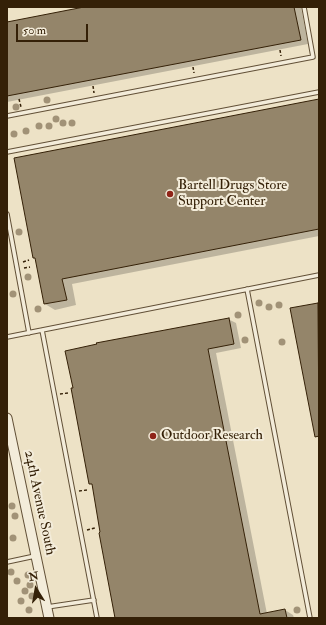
<!DOCTYPE html>
<html>
<head>
<meta charset="utf-8">
<style>
  body { margin:0 }
  #map { position:relative; width:326px; height:625px; overflow:hidden; background:#ede2c6; font-family:"IM FELL Double Pica",serif }
  canvas { display:block }
  .frame { position:absolute; inset:0; border:8px solid #342007; pointer-events:none }
  .north { position:absolute; left:16px; top:569px; width:40px; height:40px; -webkit-text-stroke:3px #f3ecda; paint-order:stroke; rotate:349deg; font-size:11px; font-weight:700; line-height:16px; text-align:center; color:#342007 }
  .north::after { content:''; display:block; margin:auto; width:14px; height:18px; background:#342007; clip-path:polygon(50% 0,100% 100%,50% 72%,0 100%) }
  .scale { position:absolute; left:16px; top:24px; width:72px; height:18px; box-sizing:border-box; border:2px solid #342007; border-top:0; padding-left:5px; font-size:12px; line-height:14px; white-space:nowrap; color:#342007; -webkit-text-stroke:3px #f3ecda; paint-order:stroke }
</style>
</head>
<body>
<div id="map">
<canvas width="326" height="625"></canvas>
<div class="frame"></div>
<div class="north">N</div>
<div class="scale">50 m</div>
</div>
<script>
const c = document.querySelector('canvas').getContext('2d');
c.lineJoin = 'round';
function fillPath(path, color) {
  c.fillStyle = color;
  c.fill(path, 'evenodd');
}
function shape(rows) {
  const path = new Path2D();
  for (const r of rows) {
    path.moveTo(r[0], r[1]);
    for (let i = 2; i < r.length; i += 2) path.lineTo(r[i], r[i + 1]);
  }
  return path;
}
function strokePath(path, color, width, dash) {
  c.strokeStyle = color;
  c.lineWidth = width;
  c.lineCap = dash ? 'butt' : 'round';
  c.setLineDash(dash || []);
  c.stroke(path);
}
function write(font, color, halo, rows, align = 'center') {
  c.font = font + ' "IM FELL Double Pica",serif';
  c.lineWidth = 4;
  c.setLineDash([]);
  c.textBaseline = 'middle';
  c.strokeStyle = halo;
  c.fillStyle = color;
  for (const [text, x, y, turn = 0] of rows) {
    c.save();
    c.translate(x, y);
    c.rotate((+turn || 0) * Math.PI / 180);
    c.textAlign = isNaN(turn) ? turn : align;
    if (halo) c.strokeText(text, 0, 0);
    c.fillText(text, 0, 0);
    c.restore();
  }
}
const shadow = shape([
  [89,7,301,7,308,44,7,102,7,23],
  [319,100,319,236,72,284,76,305,55,310,45,304,36,258],
  [318,304,319,304,319,438,316,436,291,309],
  [228,319,236,323,241,348,216,353,267,614,285,610,293,615,294,618,116,618,93,485,90,483]
]);
const building = shape([
  [84,7,294,7,301,40,7,96,7,22,84,7],
  [319,99,319,229,62,279,67,300,44,304,35,258,33,258,14,158,319,99],
  [318,303,319,436,315,437,290,308,318,303],
  [229,318,234,344,208,349,260,614,285,609,287,618,115,618,99,533,100,532,92,484,89,484,71,388,73,388,65,351,97,344,96,343,229,318]
]);
const path = shape([
  [280,50,281,56],
  [193,67,194,73],
  [93,86,94,93],
  [19,99,21,107],
  [23,262,29,260],
  [24,268,30,267],
  [60,394,68,393],
  [79,491,87,490],
  [87,530,95,528]
]);
const service = shape([
  [7,116,313,57,304,7],
  [7,152,319,92],
  [7,214,29,333],
  [247,289,310,618],
  [42,330,97,618],
  [7,337,319,275],
  [7,562,35,556],
  [47,607,94,600]
]);
const tertiary = shape([
  [7,418,49,618]
]);
const trees = [
  [47,100],
  [16,107],
  [56,119],
  [63,123],
  [72,123],
  [39,126],
  [49,126],
  [26,131],
  [14,134],
  [19,232],
  [28,277],
  [13,294],
  [259,303],
  [279,305],
  [269,307],
  [38,309],
  [238,315],
  [245,340],
  [282,342],
  [12,506],
  [15,516],
  [13,538],
  [11,572],
  [28,575],
  [17,581],
  [30,585],
  [25,591],
  [32,596],
  [21,601],
  [29,610],
  [297,610]
];
const markers = [
  [170,194,4,"#8f2418"],
  [153,436,4,"#8f2418"]
];
const poiNames = [
  ["Bartell Drugs Store",178,186],
  ["Support Center",178,202],
  ["Outdoor Research",161,436]
];
const streetNames = [
  ["24th Avenue South",39,503,78]
];
fillPath(shadow, '#0003');
fillPath(building, '#94856a');
strokePath(building, '#342007', 1);
strokePath(service, '#625037', 5.5);
strokePath(tertiary, '#625037', 11);
strokePath(path, '#342007', 1.5, [3, 2]);
strokePath(service, '#f3ecda', 3.5);
strokePath(tertiary, '#f3ecda', 9);
c.fillStyle = '#a19277';
for (const [x, y] of trees) {
  c.beginPath();
  c.arc(x, y, 3.5, 0, 2 * Math.PI);
  c.fill();
}
for (const [x, y, r, color] of markers) {
  const dot = new Path2D();
  dot.arc(x, y, r, 0, 2 * Math.PI);
  c.fillStyle = color;
  c.fill(dot);
  strokePath(dot, '#f3ecda', 1.5);
}
write('14px', '#342007', '#f3ecda', poiNames, 'left');
write('14px', '#342007', '#f3ecda', streetNames);
</script>
</body>
</html>
